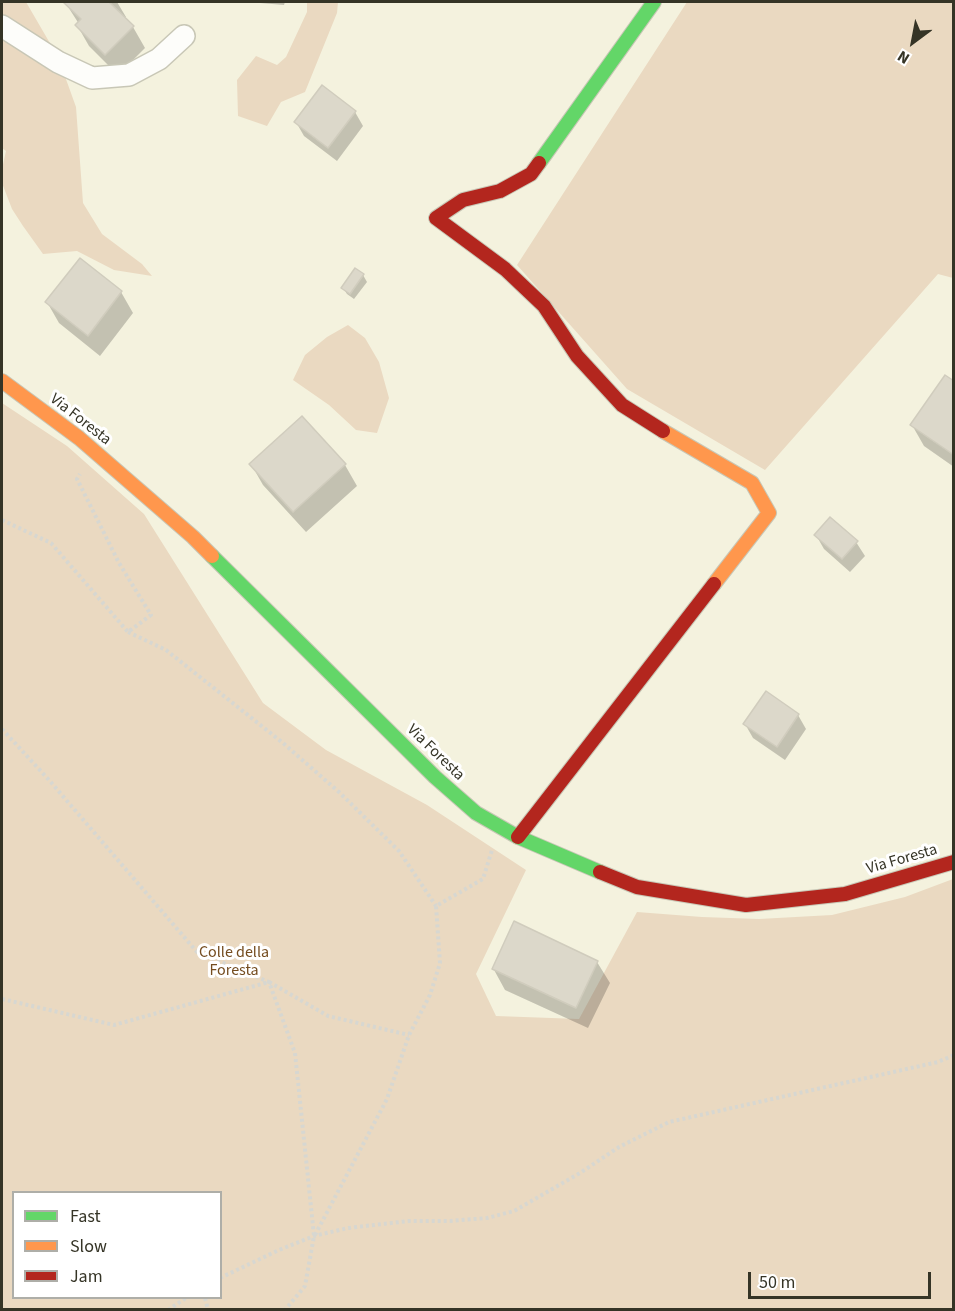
<!DOCTYPE html>
<html>
<head>
<meta charset="utf-8">
<style>
  body { margin:0 }
  #map { position:relative; width:955px; height:1311px; overflow:hidden; background:#f4f2de; font-family:"Source Sans 3",sans-serif }
  canvas { display:block }
  .frame { position:absolute; inset:0; border:3px solid #353426; pointer-events:none }
  .legend { position:absolute; left:12px; top:1191px; width:210px; height:108px; box-sizing:border-box; background:#fff; border:2px solid #aeaea8; margin:0; padding:8px 10px; list-style:none; font-size:18px; color:#353426 }
  .legend li { display:flex; align-items:center; gap:12px; height:30px }
  .legend b { width:30px; border:2px solid #aeaea8 }
  .north { position:absolute; left:883px; top:12px; width:60px; height:60px; -webkit-text-stroke:4px #fff; paint-order:stroke; rotate:212deg; font-size:16px; font-weight:700; line-height:24px; text-align:center; color:#353426 }
  .north::after { content:''; display:block; margin:auto; width:21px; height:27px; background:#353426; clip-path:polygon(50% 0,100% 100%,50% 72%,0 100%) }
  .scale { position:absolute; left:748px; top:1272px; width:183px; height:27px; box-sizing:border-box; border:3px solid #353426; border-top:0; padding-left:8px; font-size:18px; line-height:21px; white-space:nowrap; color:#353426; -webkit-text-stroke:4px #fff; paint-order:stroke }
</style>
</head>
<body>
<div id="map">
<canvas width="955" height="1311"></canvas>
<div class="frame"></div>
<ul class="legend">
<li><b style="height:8px;background:#63d668"></b>Fast</li>
<li><b style="height:8px;background:#ff974d"></b>Slow</li>
<li><b style="height:8px;background:#b3261e"></b>Jam</li>
</ul>
<div class="north">N</div>
<div class="scale">50 m</div>
</div>
<script>
const c = document.querySelector('canvas').getContext('2d');
c.lineJoin = 'round';
function fillPath(path, color) {
  c.fillStyle = color;
  c.fill(path, 'evenodd');
}
function shape(rows) {
  const path = new Path2D();
  for (const r of rows) {
    path.moveTo(r[0], r[1]);
    for (let i = 2; i < r.length; i += 2) path.lineTo(r[i], r[i + 1]);
  }
  return path;
}
function strokePath(path, color, width, dash) {
  c.strokeStyle = color;
  c.lineWidth = width;
  c.lineCap = dash ? 'butt' : 'round';
  c.setLineDash(dash || []);
  c.stroke(path);
}
function write(font, color, halo, rows, align = 'center') {
  c.font = font + ' "Source Sans 3",sans-serif';
  c.lineWidth = 6;
  c.setLineDash([]);
  c.textBaseline = 'middle';
  c.strokeStyle = halo;
  c.fillStyle = color;
  for (const [text, x, y, turn = 0] of rows) {
    c.save();
    c.translate(x, y);
    c.rotate((+turn || 0) * Math.PI / 180);
    c.textAlign = isNaN(turn) ? turn : align;
    if (halo) c.strokeText(text, 0, 0);
    c.fillText(text, 0, 0);
    c.restore();
  }
}
const green = shape([
  [2,2,26,2,58,57,76,107,83,203,102,234,142,264,152,276,114,270,77,251,43,254,23,226,12,209,2,183,2,169,6,151,2,148],
  [307,2,338,2,337,13,305,92,281,102,267,126,238,116,237,80,256,56,277,65,286,57,307,12],
  [687,2,953,2,953,278,938,274,765,470,627,389,517,265],
  [348,325,365,338,379,362,389,398,377,433,356,430,329,405,293,380,305,355,327,337],
  [2,403,67,446,144,514,263,703,326,750,427,805,526,870,476,974,496,1016,579,1019,637,912,702,917,759,919,832,915,905,897,953,879,953,1309,2,1309],
  [14,1192,220,1192,220,1298,14,1298]
]);
const shadow = shape([
  [65,2,117,2,126,17,124,18,133,27,145,48,118,75,89,46,77,25,79,24],
  [248,2,285,2,284,5],
  [355,112,363,126,337,161,304,136,296,122],
  [80,260,121,292,133,313,100,356,59,323,47,302],
  [363,275,367,282,354,299,347,294,343,288],
  [954,383,954,467,924,446,912,425],
  [302,418,345,465,357,486,306,532,263,485,251,464],
  [816,535,856,542,865,556,850,572,824,549],
  [767,693,798,715,806,729,785,760,753,738,745,724],
  [597,962,610,983,588,1028,505,990,493,968]
]);
const building = shape([
  [63,2,109,2,134,26,105,55,75,25,81,19,63,2],
  [322,85,356,111,328,148,294,122,322,85],
  [80,258,122,291,88,336,45,302,80,258],
  [355,268,364,274,350,294,341,288,355,268],
  [945,375,954,381,954,455,910,425,945,375],
  [302,416,346,464,293,512,249,464,302,416],
  [830,517,858,541,842,559,814,535,830,517],
  [766,691,799,714,777,747,743,724,766,691],
  [514,921,598,961,576,1008,492,969,514,921]
]);
const path = shape([
  [2,520,51,543,128,632,151,615,119,563,77,479,80,474],
  [128,632,166,650,283,743,340,793,399,851,436,906],
  [2,729,49,780,197,952,269,982,295,1053,314,1236,305,1286,285,1310],
  [2,999,114,1025,269,982,328,1016,409,1035],
  [315,1235,387,1099,409,1035,430,995,440,963,436,906,483,879,492,850],
  [220,1278,279,1250,314,1236,348,1228,409,1221,451,1221,487,1218,514,1211,580,1173,619,1147,669,1122,938,1062,954,1055],
  [205,1298,208,1310],
  [168,1310,186,1298]
]);
const street = shape([
  [2,26,58,62,92,78,129,75,159,59,184,36]
]);
const fast = shape([
  [539,163,654,2],
  [212,556,435,777,476,813,518,837,600,872]
]);
const slow = shape([
  [2,381,79,438,193,537,212,556],
  [663,431,752,483,769,513,714,584]
]);
const jam = shape([
  [539,163,531,174,500,191,463,200,436,218,505,269,544,306,577,356,622,405,663,431],
  [518,837,714,584],
  [600,872,637,887,746,905,845,894,954,862]
]);
const streetNames = [
  ["Via Foresta",80,420,38],
  ["Via Foresta",435,753,44],
  ["Via Foresta",902,860,-16]
];
const parkNames = [
  ["Colle della",234,953],
  ["Foresta",234,971]
];
fillPath(green, '#ead9c1');
fillPath(shadow, '#0003');
fillPath(building, '#dcd8ca');
strokePath(building, '#d0ccbd', 1.5);
strokePath(street, '#c8c7b6', 24);
strokePath(fast, '#c8c7b6', 16);
strokePath(slow, '#c8c7b6', 16);
strokePath(jam, '#c8c7b6', 16);
strokePath(path, '#d7d7d1', 4, [3, 3]);
strokePath(street, '#fdfdfa', 21);
strokePath(fast, '#63d668', 14);
strokePath(slow, '#ff974d', 14);
strokePath(jam, '#b3261e', 14);
write('16px', '#353426', '#fff', streetNames);
write('16px', '#754d20', '#fff', parkNames);
</script>
</body>
</html>
